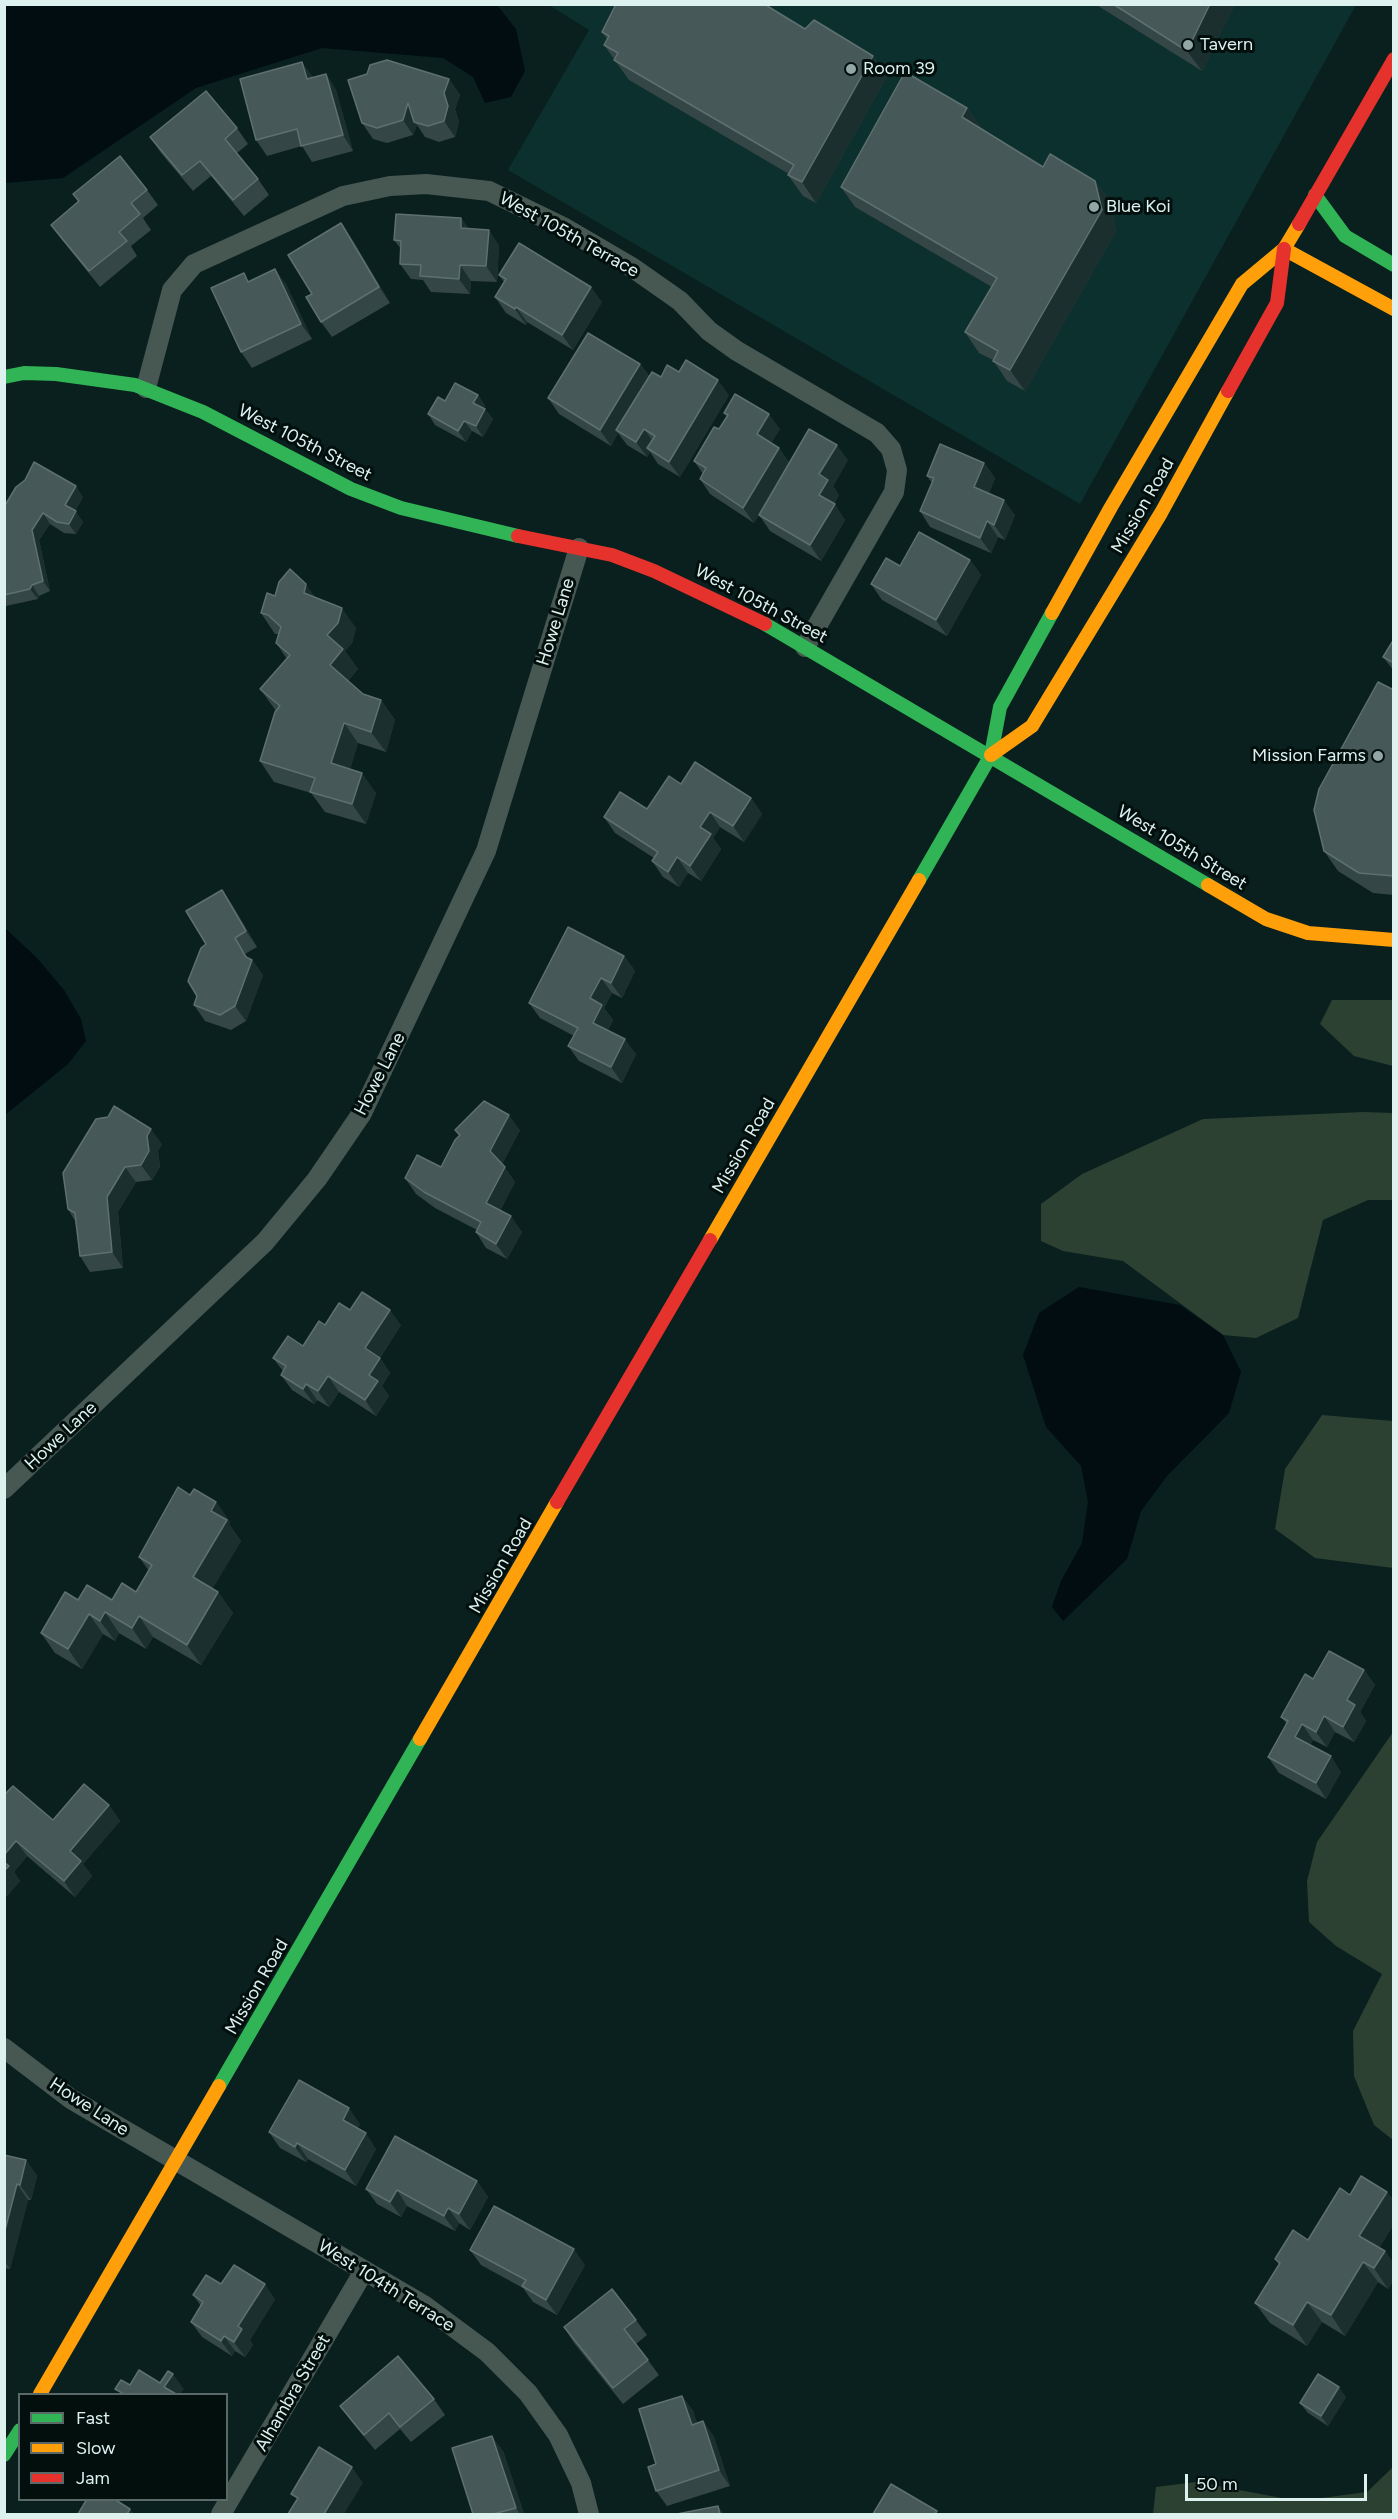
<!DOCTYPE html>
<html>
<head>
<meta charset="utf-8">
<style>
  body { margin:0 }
  #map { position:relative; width:1398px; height:2519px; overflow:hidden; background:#09201e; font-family:Figtree,sans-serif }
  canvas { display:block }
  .frame { position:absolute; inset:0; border:6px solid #ddf1ee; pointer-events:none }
  .legend { position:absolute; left:18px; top:2393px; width:210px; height:108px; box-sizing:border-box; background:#020f0d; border:2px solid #5a6967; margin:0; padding:8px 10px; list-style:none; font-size:18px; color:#ddf1ee }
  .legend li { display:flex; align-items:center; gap:12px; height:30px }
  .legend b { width:30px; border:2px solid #5a6967 }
  .scale { position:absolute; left:1185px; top:2474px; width:182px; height:27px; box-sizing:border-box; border:3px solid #ddf1ee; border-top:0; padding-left:8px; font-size:18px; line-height:21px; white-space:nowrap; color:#ddf1ee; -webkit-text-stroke:4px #020f0d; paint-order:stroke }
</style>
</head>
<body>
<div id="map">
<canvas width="1398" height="2519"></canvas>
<div class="frame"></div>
<ul class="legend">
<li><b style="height:8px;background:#30b455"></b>Fast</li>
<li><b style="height:8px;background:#ff9f0a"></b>Slow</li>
<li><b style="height:8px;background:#e5322d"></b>Jam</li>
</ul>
<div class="scale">50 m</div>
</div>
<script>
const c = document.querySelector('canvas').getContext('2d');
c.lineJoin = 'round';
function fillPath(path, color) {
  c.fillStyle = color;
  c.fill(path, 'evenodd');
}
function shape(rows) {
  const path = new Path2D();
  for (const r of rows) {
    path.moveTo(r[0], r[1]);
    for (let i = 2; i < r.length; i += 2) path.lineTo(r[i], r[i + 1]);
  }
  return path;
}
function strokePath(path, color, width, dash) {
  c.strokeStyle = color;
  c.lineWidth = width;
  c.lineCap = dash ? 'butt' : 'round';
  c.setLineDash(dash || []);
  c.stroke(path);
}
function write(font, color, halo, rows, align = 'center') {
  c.font = font + ' Figtree,sans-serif';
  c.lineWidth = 6;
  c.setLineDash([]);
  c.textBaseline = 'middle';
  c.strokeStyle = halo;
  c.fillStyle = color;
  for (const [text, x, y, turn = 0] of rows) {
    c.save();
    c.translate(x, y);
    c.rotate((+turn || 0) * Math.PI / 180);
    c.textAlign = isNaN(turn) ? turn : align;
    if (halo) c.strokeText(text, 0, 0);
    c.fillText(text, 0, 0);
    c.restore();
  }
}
const built = shape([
  [549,5,1356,5,1080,504,508,170,589,30]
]);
const green = shape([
  [1332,1000,1393,1000,1393,1066,1354,1056,1320,1024],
  [1364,1112,1393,1113,1393,1200,1368,1200,1323,1220,1298,1318,1256,1338,1223,1335,1123,1261,1063,1251,1041,1241,1041,1204,1082,1174,1203,1119],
  [1322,1415,1393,1421,1393,1568,1315,1558,1275,1529,1285,1469],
  [1393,1732,1393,2140,1374,2125,1354,2076,1353,2031,1382,1974,1336,1946,1309,1922,1307,1881,1317,1842],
  [1393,2467,1393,2514,1153,2514,1156,2487,1196,2482,1298,2501,1367,2492]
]);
const water = shape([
  [4,5,497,5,516,29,525,71,511,97,485,103,473,77,443,58,322,48,196,88,63,178,6,183],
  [5,928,37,958,64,990,81,1019,86,1041,68,1064,5,1115],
  [1079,1287,1180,1305,1223,1335,1241,1372,1229,1413,1167,1476,1141,1511,1127,1559,1063,1621,1052,1607,1061,1581,1082,1543,1088,1502,1081,1466,1046,1427,1023,1355,1039,1313]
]);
const street = shape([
  [146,388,172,290,194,264,343,196,390,186,426,184,489,191,563,227,633,268,680,301,709,331,737,351,877,433,891,449,897,470,894,492,805,647],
  [4,1489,265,1242,317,1179,362,1113,486,851,579,548],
  [4,2048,71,2099,425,2306,487,2352,528,2393,558,2435,581,2483,589,2514],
  [221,2514,364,2271]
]);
const fast = shape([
  [1315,195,1345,236,1394,265],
  [4,377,24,373,56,374,135,385,203,412,351,489,401,508,518,536],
  [765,624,1208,885],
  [919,880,991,755,1000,707,1052,613],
  [219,2086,420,1739],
  [4,2455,20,2430]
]);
const slow = shape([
  [1284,249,1394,309],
  [1052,613,1111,507,1242,284,1284,249,1299,224],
  [991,755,1032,726,1161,513,1228,391],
  [1208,885,1266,919,1308,933,1394,940],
  [710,1240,919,880],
  [420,1739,557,1502],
  [40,2394,219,2086]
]);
const jam = shape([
  [1299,224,1394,59],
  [1228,391,1277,303,1284,249],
  [518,536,612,555,654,571,765,624],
  [557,1502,710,1240]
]);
const wall = shape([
  [1095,4,1235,4,1202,71],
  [805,29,873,56,887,76,816,203,803,196,788,175,789,174,629,80,604,45,607,39,602,32],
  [326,74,336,90,353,151,312,162,302,146,267,156,256,140,313,78],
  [449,79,460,95,455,109,459,122,455,137,439,142,425,137,417,125,413,135,387,143,373,139,362,123],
  [967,108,981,128,1043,167,1095,181,1110,201,1116,231,1025,391,1007,381,993,360,979,353,965,332,992,287,855,207,841,187],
  [237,128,248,144,237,153,258,179,269,195,244,216,211,176,193,191,161,153,150,137],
  [147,190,158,205,143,218,151,230,131,246,137,256,100,287,62,240,51,225,78,202,73,194],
  [461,218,468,228,499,245,497,282,471,281,470,294,431,292,423,280,411,279,400,264,401,249,394,240],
  [352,239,390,303,332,337,321,322,312,294],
  [499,275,602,302,573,350,527,322,526,325,506,313,495,297,504,282],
  [286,284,312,339,252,368,241,352],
  [640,364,649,376,661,377,679,372,729,395,680,477,658,464,650,452,647,457,627,445,618,433,611,446,559,414,548,398],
  [478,395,485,406,484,408,493,419,483,437,472,431,466,442,435,425,428,414,445,401],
  [724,413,780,429,771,443,779,448,789,463,848,460,833,486,839,495,834,504,845,520,821,561,770,531,759,515,777,485,754,523,710,494,700,479,703,474,694,461,719,429,727,417],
  [984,463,995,478,989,493,1015,515,1005,540,998,537,991,553,930,527,920,511,932,483,927,476],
  [83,497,75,511,83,522,76,534,64,533,50,524,39,540,50,591,39,596,38,599,6,606,4,604,4,507],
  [970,560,981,575,947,636,882,600,871,584,900,566],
  [275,596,315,597,356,628,352,643,345,651,358,669,348,681,363,694,381,700,395,720,386,752,358,743,350,769,376,793,366,824,325,812,311,793,274,782,260,761,276,711,260,689,287,659,276,643,278,634,275,634,261,613],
  [1394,639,1394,671,1383,657],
  [1394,690,1394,895,1373,893,1338,871,1324,851],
  [681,784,751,798,762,814,744,842,720,827,713,838,721,849,701,881,688,873,679,887,663,877,652,861,654,858,615,833,604,817,647,809],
  [222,890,233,906,257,947,245,954,248,958,252,960,263,975,246,1021,231,1030,205,1021,194,1005,197,996,206,944],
  [624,956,635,971,622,998,612,993,604,1008,613,1020,608,1030,636,1054,622,1083,579,1061,568,1046,574,1036,540,1018,529,1003],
  [455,1130,520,1130,502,1164,515,1182,500,1210,522,1232,507,1259,486,1248,476,1232,477,1230,435,1208,416,1194,405,1178,441,1167,459,1136],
  [162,1144,158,1151,160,1167,152,1180,136,1182,118,1212,123,1268,90,1272,80,1256,75,1221,68,1209,63,1173],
  [350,1310,401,1325,380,1358,390,1373,382,1386,389,1396,376,1416,339,1392,329,1407,317,1400,314,1404,292,1390,281,1375,283,1371,273,1358,303,1346,325,1325],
  [190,1495,216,1502,230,1522,229,1524,241,1541,212,1589,218,1592,233,1613,201,1665,153,1637,146,1649,119,1633,115,1641,103,1634,82,1669,55,1653,41,1633,78,1600,112,1600,136,1592,149,1571,139,1557],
  [1364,1670,1375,1685,1360,1712,1366,1721,1354,1742,1335,1732,1327,1747,1313,1740,1310,1745,1341,1772,1326,1799,1279,1773,1268,1757,1287,1724,1281,1717,1313,1679],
  [4,1795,53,1820,109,1805,120,1821,83,1864,92,1876,75,1897,27,1856,14,1872,20,1881,7,1896,4,1894],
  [360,2124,357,2129,376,2149,356,2186,308,2159,306,2162,280,2148,269,2132],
  [4,2155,26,2160,37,2176,31,2200,28,2200,10,2269,4,2268],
  [477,2181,488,2197,470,2230,459,2223,455,2231,407,2206,401,2217,377,2204,366,2189],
  [1387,2192,1394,2201,1394,2224,1379,2248,1385,2251,1394,2264,1394,2280,1388,2289,1378,2282,1345,2336,1322,2322,1307,2346,1270,2323,1255,2303,1279,2265,1275,2259,1308,2240,1350,2195],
  [470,2250,585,2265,557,2315,533,2302,523,2288,481,2265],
  [221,2284,275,2299,250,2340,253,2345,245,2357,235,2351,232,2356,202,2337,191,2322,201,2306,193,2295],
  [636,2320,647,2335,636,2344,659,2375,623,2404,574,2343,564,2327],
  [682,2396,693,2411,697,2423,703,2421,714,2437,730,2486,667,2506,656,2491,656,2464],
  [1346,2397,1328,2426,1308,2413,1300,2403],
  [434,2399,445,2415,411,2442,400,2429,375,2450,351,2421,340,2406],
  [503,2451,524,2514,473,2514]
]);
const shadedWall = shape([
  [1210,4,1235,4,1202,71,1187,51],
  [873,56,887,76,816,203,802,182],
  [302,62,313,77,307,79],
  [326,74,336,90,353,151,343,135],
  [449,79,460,95,455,109,459,122,455,137,444,121,444,93],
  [408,103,414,122,417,125,413,135,403,120],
  [967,108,981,128,962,117],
  [1095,181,1110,201,1116,231,1025,391,1010,370],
  [461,218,472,233,461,228],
  [341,223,352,239,390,303,379,287],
  [489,230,499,245,497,282,486,266],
  [460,265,471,281,470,294,459,279],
  [275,269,286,284,312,339,301,324],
  [591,287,602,302,573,350,562,335],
  [516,307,527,322,526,325,515,309],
  [640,364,651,380,616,430,618,433,611,446,600,430],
  [718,380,729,395,680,477,669,462],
  [478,395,485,406,481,413,473,403],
  [485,409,493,419,483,437,476,426],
  [769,414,780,429,767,450,757,434],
  [464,421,472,431,466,442,458,431],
  [644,429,655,444,647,448,650,452,647,457,636,442],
  [837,445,848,460,833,486,839,495,830,511,819,495,819,474],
  [779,448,790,463,754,523,743,508],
  [984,463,995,478,985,502,974,487],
  [76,486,83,497,72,516,65,505],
  [1004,500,1015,515,1005,540,994,525],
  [835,504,845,520,821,561,810,545],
  [76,511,83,522,76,534,69,524],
  [43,513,50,524,39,540,50,591,43,581,32,530],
  [987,521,998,537,991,553,980,538],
  [970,560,981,575,947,636,936,620],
  [306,584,320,604,304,593],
  [32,585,39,596,38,599,30,589],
  [342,608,356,628,352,643,345,651,358,669,344,685,330,665,327,635],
  [381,700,395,720,386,752,371,732],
  [344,723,358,743,346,784,331,763],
  [362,773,376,793,366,824,352,804],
  [751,798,762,814,744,842,733,826],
  [710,812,720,827,713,838,721,849,701,881,690,866,700,827],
  [677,857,688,873,679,887,668,872],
  [222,890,233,906,257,947,246,931],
  [235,938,251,963,252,960,263,975,246,1021,235,1006,246,957],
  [624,956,635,971,622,998,611,983],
  [601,978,612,993,604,1008,613,1020,604,1038,593,1023,590,998],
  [625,1039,636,1054,622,1083,611,1067],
  [509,1115,520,1130,501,1167,490,1151],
  [151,1129,162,1144,158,1151,160,1167,152,1180,141,1165,147,1136],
  [125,1167,136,1182,118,1212,123,1268,112,1252,107,1197],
  [505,1167,515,1182,497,1218,486,1203],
  [511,1216,522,1232,507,1259,496,1244],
  [390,1310,401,1325,376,1364,365,1348],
  [380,1358,390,1373,382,1386,389,1396,376,1416,365,1400,369,1375],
  [328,1376,339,1392,329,1407,318,1391],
  [306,1384,317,1400,314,1404,303,1389],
  [216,1502,230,1522,229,1524,241,1541,207,1598,193,1577,211,1511],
  [218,1592,233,1613,201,1665,187,1645],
  [105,1612,119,1633,115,1641,100,1621],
  [89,1614,103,1634,82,1669,68,1649],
  [139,1616,153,1637,146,1649,132,1628],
  [1364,1670,1375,1685,1360,1712,1366,1721,1354,1742,1343,1727,1347,1700],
  [1324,1716,1335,1732,1327,1747,1316,1732],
  [1302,1724,1313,1740,1306,1752,1295,1737],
  [1331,1756,1341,1772,1326,1799,1316,1783],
  [109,1805,120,1821,83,1864,92,1876,75,1897,64,1881,70,1851],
  [16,1841,27,1856,14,1872,20,1881,7,1896,4,1893,4,1855],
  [349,2108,360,2124,353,2136,343,2120],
  [366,2133,376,2149,356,2186,345,2170],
  [297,2143,308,2159,306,2162,295,2147],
  [26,2160,37,2176,31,2200,20,2185],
  [477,2181,488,2197,470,2230,459,2214],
  [17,2184,28,2200,10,2269,4,2261,4,2234],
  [397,2190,407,2206,401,2217,390,2202],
  [1387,2192,1394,2201,1394,2224,1374,2256,1359,2236],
  [448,2208,459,2223,455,2231,444,2216],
  [574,2249,585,2265,557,2315,546,2300],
  [1385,2251,1394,2264,1394,2280,1388,2289,1374,2268],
  [1363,2262,1378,2282,1345,2336,1331,2315],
  [265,2284,275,2299,250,2340,253,2345,245,2357,234,2342,238,2326],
  [1307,2302,1322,2322,1307,2346,1293,2325],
  [224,2336,235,2351,232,2356,221,2341],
  [173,2374,184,2389,180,2394,169,2394,164,2387],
  [1339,2387,1346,2397,1328,2426,1321,2416],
  [682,2396,693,2411,703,2440,692,2425],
  [703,2421,714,2437,730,2486,719,2470],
  [492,2436,503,2451,524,2514,520,2514,516,2508],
  [352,2467,363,2483,344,2514,324,2514],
  [718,2506,724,2514,720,2514],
  [130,2509,134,2514,127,2514]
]);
const building = shape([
  [616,4,764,4,805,29,814,20,873,56,802,182,788,175,794,165,614,60,618,53,604,45,609,36,602,32,616,4],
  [1113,4,1210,4,1187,51,1113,4],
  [387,60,449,79,444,93,448,106,444,121,428,126,414,122,408,103,403,120,377,128,362,123,348,80,367,74,370,65,387,60],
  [302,62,307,79,326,74,343,135,301,146,297,129,256,140,240,79,302,62],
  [905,72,967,108,962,117,1043,167,1050,154,1095,181,1102,210,1010,370,993,361,998,351,965,332,997,278,841,187,905,72],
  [206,91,237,128,225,139,258,179,233,200,200,161,182,175,150,137,206,91],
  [120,156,147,190,131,203,140,214,119,232,127,241,89,271,51,225,79,201,73,194,120,156],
  [396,214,461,218,461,228,489,230,486,266,460,265,459,279,420,276,421,265,400,264,401,241,394,240,396,214],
  [341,223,379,287,321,322,306,297,312,294,288,255,341,223],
  [519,243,591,287,562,335,516,307,515,309,495,297,506,279,499,275,519,243],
  [275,269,301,324,241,352,211,288,244,273,248,282,275,269],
  [588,333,640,364,600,430,548,398,588,333],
  [686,360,718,380,669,462,647,448,655,436,644,429,636,442,616,430,652,372,661,377,667,365,679,372,686,360],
  [455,383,478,395,473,403,485,409,476,426,464,421,458,431,428,414,438,397,445,401,455,383],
  [735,394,769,414,757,434,779,448,743,508,700,479,706,468,694,461,714,427,719,429,728,415,724,413,735,394],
  [809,429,837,445,819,474,828,480,819,495,835,504,810,545,759,515,809,429],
  [940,444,984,463,974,487,1004,500,994,525,987,521,980,538,920,511,934,478,927,476,940,444],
  [34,462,76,486,65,505,76,511,69,524,57,522,43,513,32,530,43,581,32,585,30,589,4,595,4,507,16,487,25,480,34,462],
  [919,532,970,560,936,620,871,584,886,558,900,566,919,532],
  [290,569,306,584,304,593,342,608,338,623,327,635,343,649,330,665,363,694,381,700,371,732,344,723,331,763,362,773,352,804,310,792,315,778,260,761,275,712,280,706,260,689,290,655,276,643,281,627,268,615,261,613,267,593,275,596,279,582,290,569],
  [1394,639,1394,663,1383,657,1394,639],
  [1378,682,1394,690,1394,876,1359,873,1324,851,1314,810,1319,789,1378,682],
  [695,762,751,798,733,826,710,812,700,827,711,834,690,866,677,857,668,872,652,861,658,852,604,817,620,792,647,809,669,776,681,784,695,762],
  [222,890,246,931,235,938,246,957,252,960,235,1006,220,1015,194,1005,197,996,188,981,201,948,206,944,186,911,222,890],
  [568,927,624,956,611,983,601,978,590,998,602,1005,593,1023,625,1039,611,1067,568,1046,578,1028,529,1003,568,927],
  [484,1101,509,1115,490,1151,505,1167,486,1203,511,1216,496,1244,476,1232,481,1222,424,1192,405,1178,417,1155,441,1167,455,1140,460,1135,455,1130,484,1101],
  [114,1106,151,1129,147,1136,149,1151,141,1165,125,1167,107,1197,112,1252,80,1256,75,1213,68,1209,63,1173,96,1119,108,1117,114,1106],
  [362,1292,390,1310,365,1348,380,1358,369,1375,378,1381,365,1400,328,1376,318,1391,306,1384,303,1389,281,1375,286,1366,273,1358,288,1336,303,1346,319,1321,325,1325,339,1303,350,1310,362,1292],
  [178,1487,190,1495,194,1489,216,1502,211,1511,227,1520,193,1577,218,1592,187,1645,139,1616,132,1628,105,1612,100,1621,89,1614,68,1649,41,1633,65,1592,78,1600,87,1585,112,1600,122,1583,136,1592,152,1565,139,1557,178,1487],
  [1329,1651,1364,1670,1347,1700,1355,1705,1343,1727,1324,1716,1316,1732,1302,1724,1295,1737,1331,1756,1316,1783,1268,1757,1288,1721,1281,1717,1305,1674,1313,1679,1329,1651],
  [84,1784,109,1805,70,1851,81,1861,64,1881,16,1841,4,1855,4,1795,13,1786,53,1820,84,1784],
  [4,1862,9,1866,4,1871,4,1862],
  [299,2080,349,2108,343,2120,366,2133,345,2170,297,2143,295,2147,269,2132,299,2080],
  [395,2136,477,2181,459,2214,448,2208,444,2216,397,2190,390,2202,366,2189,395,2136],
  [4,2155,26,2160,20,2185,17,2184,4,2234,4,2155],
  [1361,2176,1387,2192,1359,2236,1385,2251,1374,2268,1363,2262,1331,2315,1307,2302,1293,2325,1255,2303,1280,2263,1275,2259,1293,2230,1308,2240,1340,2188,1350,2195,1361,2176],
  [494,2206,574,2249,546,2300,522,2286,526,2280,470,2250,494,2206],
  [234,2265,265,2284,238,2326,242,2329,234,2342,224,2336,221,2341,191,2322,203,2302,193,2295,206,2275,221,2284,234,2265],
  [612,2289,636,2320,624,2329,648,2360,613,2388,564,2327,612,2289],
  [398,2356,434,2399,400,2427,389,2413,364,2435,340,2406,398,2356],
  [139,2370,160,2383,168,2371,173,2374,164,2387,176,2394,124,2394,115,2389,121,2380,130,2385,139,2370],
  [1318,2374,1339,2387,1321,2416,1300,2403,1318,2374],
  [682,2396,692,2425,703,2421,719,2470,656,2491,648,2467,656,2464,639,2409,682,2396],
  [492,2436,516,2508,493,2514,473,2514,452,2448,492,2436],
  [319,2447,352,2467,324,2514,288,2514,298,2498,291,2494,319,2447],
  [891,2484,937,2511,935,2514,873,2514,891,2484],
  [87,2499,114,2499,130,2509,127,2514,78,2514,87,2499],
  [718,2506,720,2514,677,2514,718,2506]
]);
const markers = [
  [1188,45,6,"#93a8a5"],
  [851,69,6,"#93a8a5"],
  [1094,207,6,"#93a8a5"],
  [1378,756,6,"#93a8a5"]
];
const poiNames = [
  ["Tavern",1200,45],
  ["Room 39",863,69],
  ["Blue Koi",1106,207],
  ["Mission Farms",1366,756,"right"]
];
const streetNames = [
  ["West 105th Terrace",569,235,29],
  ["West 105th Street",305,443,27],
  ["Mission Road",1143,506,-60],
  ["West 105th Street",761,604,28],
  ["Howe Lane",556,622,-73],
  ["West 105th Street",1182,848,31],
  ["Howe Lane",380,1074,-63],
  ["Mission Road",744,1146,-60],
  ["Howe Lane",61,1436,-43],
  ["Mission Road",501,1566,-60],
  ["Mission Road",257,1987,-60],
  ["Howe Lane",89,2107,33],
  ["West 104th Terrace",386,2286,32],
  ["Alhambra Street",293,2393,-60]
];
fillPath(built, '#0c302d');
fillPath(green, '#2d4132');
fillPath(water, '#010d11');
strokePath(street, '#475752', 20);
strokePath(fast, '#30b455', 14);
strokePath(slow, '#ff9f0a', 14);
strokePath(jam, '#e5322d', 14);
fillPath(wall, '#344646');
fillPath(shadedWall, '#1b2f2e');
fillPath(building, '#465858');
strokePath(building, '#5e706f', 1.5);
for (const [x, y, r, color] of markers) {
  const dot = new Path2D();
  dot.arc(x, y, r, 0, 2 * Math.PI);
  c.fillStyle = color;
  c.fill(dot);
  strokePath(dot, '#020f0d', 2);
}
write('18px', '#ddf1ee', '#020f0d', poiNames, 'left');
write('18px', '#ddf1ee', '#020f0d', streetNames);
</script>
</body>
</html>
